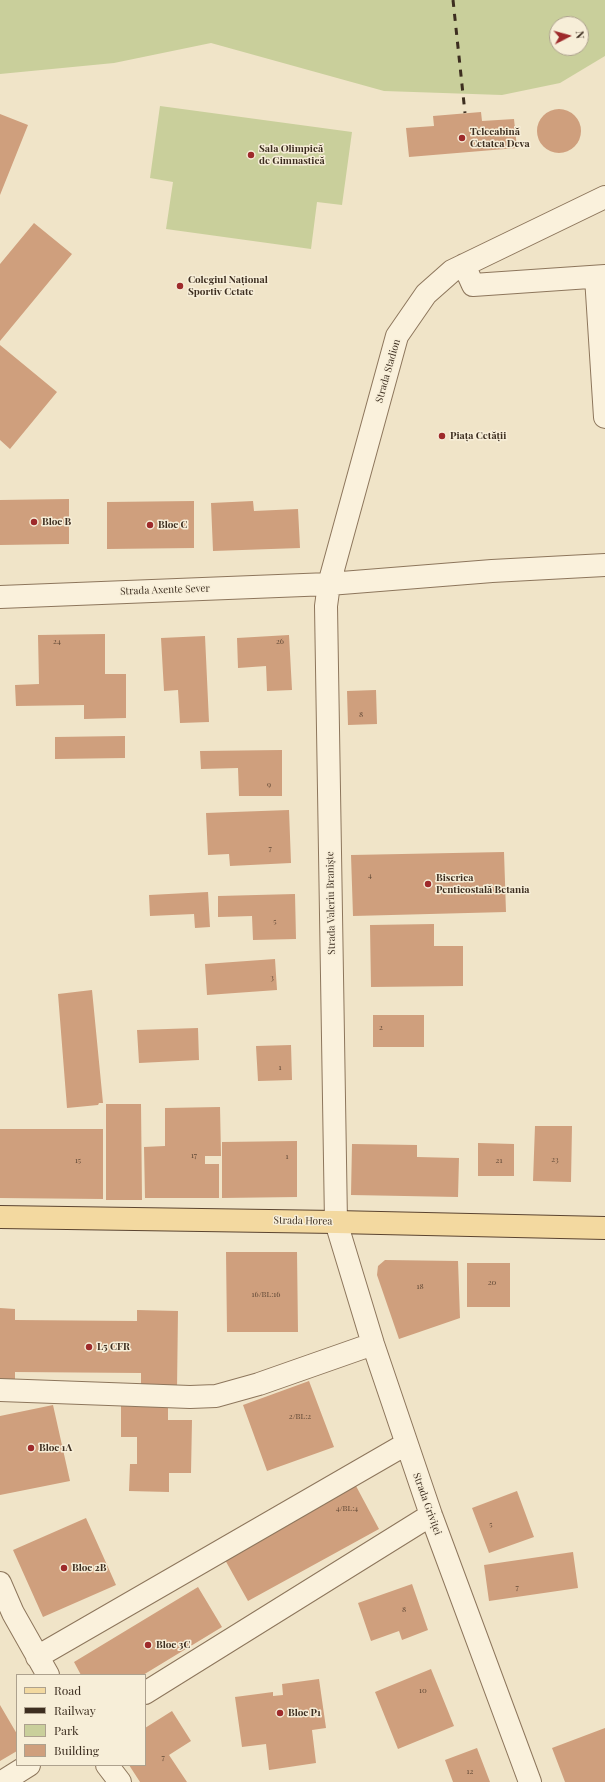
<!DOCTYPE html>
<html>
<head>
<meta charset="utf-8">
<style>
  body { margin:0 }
  #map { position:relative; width:605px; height:1782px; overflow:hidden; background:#f0e4c8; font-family:"Playfair Display",serif }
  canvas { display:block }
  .legend { position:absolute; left:16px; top:1674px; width:130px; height:92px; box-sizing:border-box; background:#f7eed8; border:1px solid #ada18e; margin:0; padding:5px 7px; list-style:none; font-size:12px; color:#3d2e20 }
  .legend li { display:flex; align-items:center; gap:8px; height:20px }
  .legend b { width:20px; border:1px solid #ada18e }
  .north { position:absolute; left:549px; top:16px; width:40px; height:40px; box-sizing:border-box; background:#f7eed8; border:1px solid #ada18e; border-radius:50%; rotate:84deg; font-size:11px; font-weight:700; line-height:16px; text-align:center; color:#3d2e20 }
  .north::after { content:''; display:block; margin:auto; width:14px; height:18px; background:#9e2a2b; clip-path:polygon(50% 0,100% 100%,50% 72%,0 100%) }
</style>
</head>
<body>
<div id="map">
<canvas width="605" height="1782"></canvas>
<ul class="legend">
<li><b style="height:5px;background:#f3d9a0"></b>Road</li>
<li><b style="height:5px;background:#3d2e20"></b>Railway</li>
<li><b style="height:11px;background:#c9cf9b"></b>Park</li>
<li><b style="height:11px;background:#cf9f7d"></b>Building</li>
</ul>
<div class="north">N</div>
</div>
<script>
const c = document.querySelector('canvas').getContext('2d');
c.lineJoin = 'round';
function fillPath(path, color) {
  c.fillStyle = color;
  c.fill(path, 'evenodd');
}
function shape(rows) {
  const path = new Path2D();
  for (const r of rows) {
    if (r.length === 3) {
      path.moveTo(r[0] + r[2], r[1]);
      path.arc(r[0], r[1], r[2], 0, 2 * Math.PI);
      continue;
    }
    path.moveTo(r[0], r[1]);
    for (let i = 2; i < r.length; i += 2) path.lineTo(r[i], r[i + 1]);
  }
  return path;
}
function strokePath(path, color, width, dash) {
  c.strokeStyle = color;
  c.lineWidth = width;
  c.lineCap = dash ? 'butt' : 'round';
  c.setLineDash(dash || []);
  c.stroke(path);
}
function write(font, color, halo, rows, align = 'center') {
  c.font = font + ' "Playfair Display",serif';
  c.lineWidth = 3;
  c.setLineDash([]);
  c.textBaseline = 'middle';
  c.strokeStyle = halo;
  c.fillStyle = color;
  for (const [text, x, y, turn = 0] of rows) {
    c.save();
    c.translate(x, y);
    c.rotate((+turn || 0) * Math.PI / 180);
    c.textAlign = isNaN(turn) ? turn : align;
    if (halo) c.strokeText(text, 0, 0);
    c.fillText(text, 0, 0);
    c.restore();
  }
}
const green = shape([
  [0,0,605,0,605,56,560,83,502,95,384,91,211,43,114,63,0,74],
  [557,24,581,24,581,48,557,48],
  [160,106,352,132,342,205,317,202,311,249,166,229,173,182,150,178]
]);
const building = shape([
  [559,131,22],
  [481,112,482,121,514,119,517,148,409,157,406,128,434,126,433,116],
  [0,114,28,125,0,195],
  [34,223,72,254,0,341,0,264],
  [0,345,57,392,10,449,0,440],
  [69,499,69,544,0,545,0,500],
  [194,501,194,548,107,549,107,502],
  [253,501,254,511,298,509,300,548,213,551,211,503],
  [105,634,105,674,126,674,126,718,84,719,84,705,16,706,15,685,39,684,38,635],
  [289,635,292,690,267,691,266,666,238,668,237,638],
  [205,636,209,722,180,723,178,690,164,691,161,638],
  [376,690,377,724,348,725,347,691],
  [125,736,125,758,55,759,55,737],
  [282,750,282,796,239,796,238,768,201,769,200,751],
  [289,810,291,863,230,866,229,854,208,855,206,813],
  [504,852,506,912,353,916,351,855],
  [208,892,210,927,195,928,194,914,150,916,149,895],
  [295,894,296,939,253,940,252,916,218,917,218,896],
  [434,924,434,946,463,946,463,986,371,987,370,925],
  [275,959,277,990,207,995,205,964],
  [92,990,103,1103,99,1103,98,1105,67,1108,58,994],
  [373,1015,424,1015,424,1047,373,1047],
  [198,1028,199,1060,139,1063,137,1030],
  [291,1045,292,1080,258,1081,256,1046],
  [106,1104,141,1104,142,1200,106,1200],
  [220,1107,221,1156,205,1156,205,1164,219,1164,219,1198,145,1198,144,1147,165,1146,165,1108],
  [535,1126,572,1126,571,1182,533,1181],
  [0,1129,103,1129,103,1199,0,1198],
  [297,1141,297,1197,222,1198,222,1142],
  [478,1143,514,1144,514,1176,478,1176],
  [352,1144,417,1145,417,1157,459,1158,458,1197,351,1195],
  [226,1252,297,1252,298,1332,227,1332],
  [385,1260,458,1261,460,1318,399,1339,377,1275,378,1266],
  [467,1263,510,1263,510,1307,467,1307],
  [0,1308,15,1309,15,1320,137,1321,137,1310,178,1311,177,1389,141,1389,141,1373,15,1372,15,1383,0,1383],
  [309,1381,334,1447,267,1471,243,1405],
  [53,1405,70,1481,0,1495,0,1416],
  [121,1406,168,1407,168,1420,192,1420,191,1473,169,1473,169,1492,129,1491,130,1464,137,1464,137,1437,121,1437],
  [356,1486,379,1529,248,1601,224,1558],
  [517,1491,534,1537,489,1553,472,1508],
  [86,1518,116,1585,43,1617,13,1550],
  [573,1552,578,1588,489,1601,484,1565],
  [412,1584,428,1630,402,1640,399,1631,371,1641,358,1603],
  [198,1587,222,1627,143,1675,81,1675,74,1662],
  [431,1669,454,1726,398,1749,375,1692],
  [319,1679,326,1728,312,1730,316,1763,269,1770,266,1744,242,1747,235,1697,273,1692,273,1696,283,1695,282,1684],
  [0,1705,17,1734,17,1751,0,1761],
  [172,1711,191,1741,169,1755,187,1782,140,1782,129,1765,145,1765,145,1728],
  [605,1728,605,1782,565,1782,552,1748],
  [477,1748,490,1782,453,1782,445,1760]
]);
const minor = shape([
  [464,265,473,285,605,276],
  [596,277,605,417],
  [0,597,329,584,492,571,605,565],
  [0,1390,190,1397,216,1396,259,1384,373,1344],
  [0,1583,13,1613,48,1675],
  [37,1657,406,1444],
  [145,1693,431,1515],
  [107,1765,120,1782],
  [2,1782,29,1765],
  [530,1782,431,1515,373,1344,336,1222,326,606,329,584,397,336,426,294,452,271,605,197]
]);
const major = shape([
  [0,1217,336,1222,605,1228]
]);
const rail = shape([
  [453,0,465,113]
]);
const markers = [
  [462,138,4,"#9e2a2b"],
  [251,155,4,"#9e2a2b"],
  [180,286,4,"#9e2a2b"],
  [442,436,4,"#9e2a2b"],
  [34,522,4,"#9e2a2b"],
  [150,525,4,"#9e2a2b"],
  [428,884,4,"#9e2a2b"],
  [89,1347,4,"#9e2a2b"],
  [31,1448,4,"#9e2a2b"],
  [64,1568,4,"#9e2a2b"],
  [148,1645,4,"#9e2a2b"],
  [280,1713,4,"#9e2a2b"]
];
const numberNames = [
  ["24",57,641],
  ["26",280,641],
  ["8",361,714],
  ["9",269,784],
  ["7",270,848],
  ["4",370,875],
  ["5",275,921],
  ["3",272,977],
  ["2",381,1027],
  ["1",280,1067],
  ["17",194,1155],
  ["1",287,1156],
  ["23",555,1159],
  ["15",78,1160],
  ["21",499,1160],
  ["20",492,1282],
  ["18",420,1286],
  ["16/BL:16",266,1294],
  ["2/BL:2",300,1416],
  ["4/BL:4",347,1508],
  ["5",491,1524],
  ["7",517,1587],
  ["8",404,1609],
  ["10",423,1690],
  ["7",163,1757],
  ["12",470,1771]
];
const poiNames = [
  ["Telecabină",470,132],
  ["Cetatea Deva",470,144],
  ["Sala Olimpică",259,149],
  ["de Gimnastică",259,161],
  ["Colegiul Național",188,280],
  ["Sportiv Cetate",188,292],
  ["Piața Cetății",450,436],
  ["Bloc B",42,522],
  ["Bloc C",158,525],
  ["Biserica",436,878],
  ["Penticostală Betania",436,890],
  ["L5 CFR",97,1347],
  ["Bloc 1A",39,1448],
  ["Bloc 2B",72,1568],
  ["Bloc 3C",156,1645],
  ["Bloc P1",288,1713]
];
const streetNames = [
  ["Strada Stadion",388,371,-74],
  ["Strada Axente Sever",165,590,-2],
  ["Strada Valeriu Braniște",331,903,-91],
  ["Strada Horea",303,1221,1],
  ["Strada Griviței",427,1504,70]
];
fillPath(green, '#c9cf9b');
fillPath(building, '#cf9f7d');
strokePath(minor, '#8d765c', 24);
strokePath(major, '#5b4430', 24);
strokePath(minor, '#faf1dc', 22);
strokePath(major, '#f3d9a0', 22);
strokePath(rail, '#3d2e20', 3, [7, 7]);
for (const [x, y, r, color] of markers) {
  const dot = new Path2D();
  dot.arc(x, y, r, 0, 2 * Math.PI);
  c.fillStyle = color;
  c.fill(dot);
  strokePath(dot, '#f7eed8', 1.5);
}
write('8px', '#624a37', null, numberNames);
write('bold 10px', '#3d2e20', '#f7eed8', poiNames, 'left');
write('10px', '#3d2e20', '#f7eed8', streetNames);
</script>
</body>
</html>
